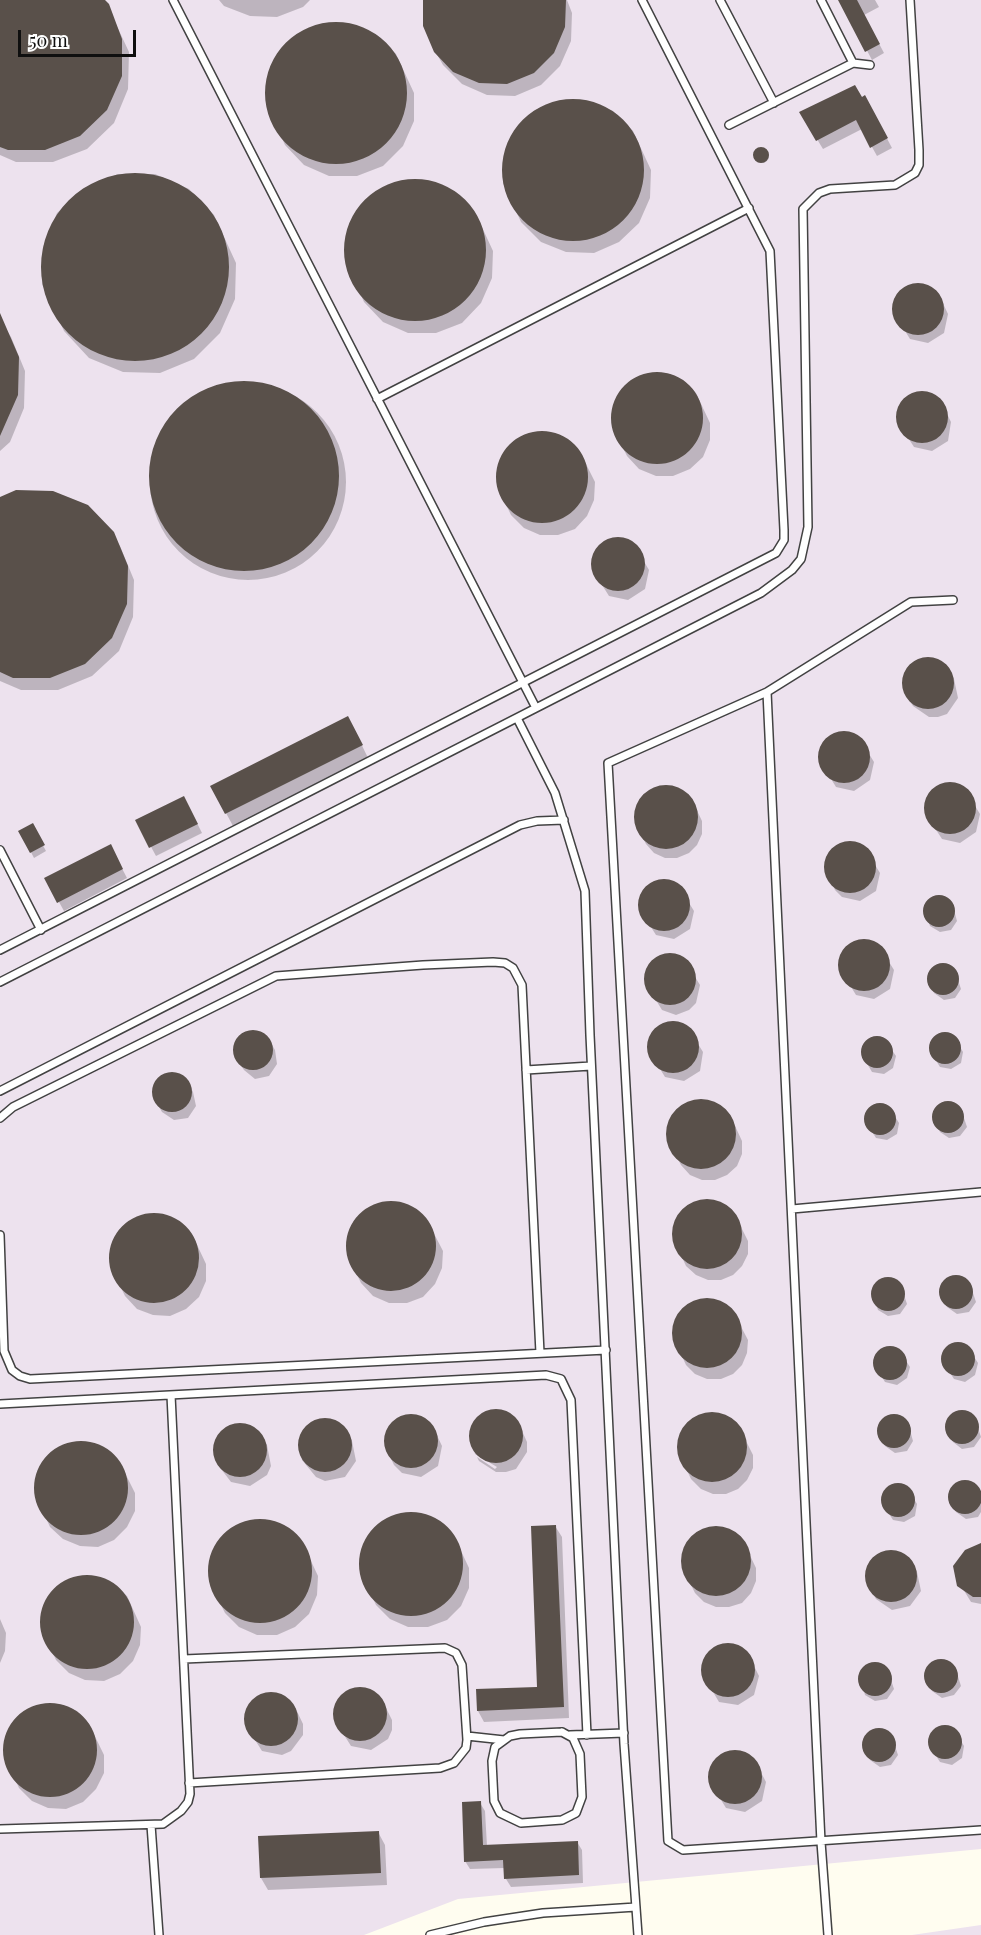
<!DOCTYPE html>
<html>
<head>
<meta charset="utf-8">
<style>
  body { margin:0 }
  #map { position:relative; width:981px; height:1935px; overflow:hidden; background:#fffdf0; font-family:"Playfair Display",serif }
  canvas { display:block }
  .scale { position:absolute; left:18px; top:30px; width:118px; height:27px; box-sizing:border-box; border:3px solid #0f0f0f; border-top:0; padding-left:8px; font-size:18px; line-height:21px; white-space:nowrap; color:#0f0f0f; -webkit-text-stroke:4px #fff; paint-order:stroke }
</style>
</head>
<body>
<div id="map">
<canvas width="981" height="1935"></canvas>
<div class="scale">50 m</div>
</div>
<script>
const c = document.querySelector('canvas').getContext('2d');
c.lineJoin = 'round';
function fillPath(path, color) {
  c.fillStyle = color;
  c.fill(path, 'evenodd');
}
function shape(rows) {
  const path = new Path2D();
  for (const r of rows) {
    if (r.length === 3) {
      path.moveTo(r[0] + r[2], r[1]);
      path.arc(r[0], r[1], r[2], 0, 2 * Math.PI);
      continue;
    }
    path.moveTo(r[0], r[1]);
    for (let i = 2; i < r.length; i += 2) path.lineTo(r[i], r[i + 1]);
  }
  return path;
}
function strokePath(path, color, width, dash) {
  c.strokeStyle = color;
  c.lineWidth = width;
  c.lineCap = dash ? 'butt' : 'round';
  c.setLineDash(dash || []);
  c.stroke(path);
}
const industrial = shape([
  [0,0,981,0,981,1849,458,1899,364,1935,0,1935],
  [981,1925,981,1935,912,1935]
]);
const shadow = shape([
  [0,0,103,0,107,5,129,52,128,89,114,123,87,149,53,162,16,162,0,155],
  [219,0,310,0,303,7,277,17,250,16,224,6],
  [425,0,567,0,572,13,571,41,560,66,541,85,515,96,487,95,462,84,443,65,435,51],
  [840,0,875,0,879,7,864,15,884,53,872,60],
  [324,23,351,24,377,35,396,54,414,93,414,121,403,146,383,166,357,176,329,176,304,165,285,145,267,106,267,78,278,53,298,34],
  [861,99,870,106,892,148,877,156,862,129,823,149,801,113],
  [561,100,588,101,613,111,633,131,651,170,650,198,639,223,619,242,594,253,566,252,541,242,521,222,503,183,504,155,515,130,535,110],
  [762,156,7],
  [118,174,155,174,189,189,214,215,236,263,235,299,220,333,194,359,160,373,123,372,89,358,64,331,42,284,43,247,57,213,84,188],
  [403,181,430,181,456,192,475,212,493,251,492,278,481,303,462,323,436,333,408,333,383,322,364,302,346,263,346,236,357,210,377,191],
  [913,284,932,288,939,295,948,314,944,333,928,343,910,339,894,313,898,295],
  [0,320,11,337,25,371,24,408,10,442,0,451],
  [649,373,667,373,683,380,696,393,710,423,710,440,703,457,690,469,673,476,656,476,639,469,627,456,612,426,613,408,620,392,633,379],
  [248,482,98],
  [917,393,936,397,942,404,951,422,948,441,932,451,914,447,897,421,901,403],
  [534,432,552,433,568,440,580,452,595,482,594,500,587,516,575,529,558,535,540,535,524,528,511,515,497,486,498,468,505,452,517,439],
  [0,498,112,533,120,546,134,580,133,617,119,651,92,676,58,690,21,690,0,681],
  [613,539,633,543,649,570,645,589,628,600,609,596,592,569,596,550],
  [933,659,949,670,954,679,958,698,947,714,938,717,929,717,913,706,907,697,904,677,914,662],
  [355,731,368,758,233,826,212,787],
  [839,732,858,736,874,762,870,780,854,791,836,787,820,761,824,743],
  [945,784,964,788,980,814,976,832,960,843,942,839,925,813,929,795],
  [660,786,672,787,683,791,692,800,702,821,702,834,697,845,689,853,677,858,665,858,654,853,646,844,635,823,636,811,640,799,649,791],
  [189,807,202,833,156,856,137,821],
  [32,825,46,851,34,858,20,831],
  [845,843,864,847,880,873,876,891,860,901,842,897,835,890,826,871,830,853],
  [115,855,127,878,64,911,59,902],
  [659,881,678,885,694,911,690,929,674,939,656,935,640,910,643,891],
  [942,896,952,903,957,921,951,930,940,932,930,926,924,908,931,898],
  [860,941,878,944,894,970,890,989,874,999,856,995,840,969,844,951],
  [666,955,684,959,700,985,696,1003,689,1010,676,1015,662,1010,646,984,650,965],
  [946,964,955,971,961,989,955,998,944,1000,934,993,928,976,934,966],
  [674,1021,687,1026,703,1052,700,1071,684,1081,665,1077,649,1051,653,1033,660,1026],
  [257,1032,269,1040,275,1050,277,1064,269,1076,255,1079,244,1070,238,1061,235,1046,243,1035],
  [942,1033,953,1035,963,1052,961,1063,951,1069,940,1067,930,1051,932,1039],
  [874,1038,885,1040,896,1056,893,1068,884,1074,872,1072,862,1055,865,1044],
  [176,1074,188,1082,193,1092,196,1106,188,1118,174,1120,162,1112,156,1102,154,1088,162,1076],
  [695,1101,708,1101,720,1106,730,1115,742,1141,742,1154,737,1166,727,1175,715,1180,702,1180,690,1175,681,1165,668,1140,668,1127,674,1115,683,1105],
  [952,1102,961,1109,967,1127,960,1136,949,1138,940,1132,934,1114,940,1104],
  [878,1104,889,1107,899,1123,897,1134,887,1140,876,1138,866,1122,868,1110],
  [701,1201,714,1201,726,1206,735,1215,748,1241,748,1254,742,1266,733,1275,721,1280,708,1280,696,1275,686,1266,674,1240,674,1227,679,1215,689,1206],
  [383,1202,400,1202,416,1209,428,1222,443,1251,442,1268,435,1284,423,1297,407,1303,389,1303,373,1296,361,1283,347,1254,347,1237,354,1221,367,1209],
  [146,1215,164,1215,180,1222,192,1234,206,1264,206,1281,199,1297,186,1309,170,1316,153,1315,137,1309,125,1296,111,1267,111,1249,118,1233,130,1221],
  [960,1277,970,1284,976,1302,969,1312,957,1314,947,1307,941,1289,948,1279],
  [891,1279,901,1286,907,1304,900,1314,888,1316,878,1310,872,1291,879,1281],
  [701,1300,714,1300,726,1305,735,1315,748,1340,747,1353,742,1365,733,1374,721,1379,707,1379,695,1374,686,1365,674,1339,674,1326,679,1314,689,1305],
  [956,1344,967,1346,978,1363,975,1375,965,1382,954,1379,943,1362,946,1350],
  [888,1348,899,1350,910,1367,907,1378,897,1385,885,1382,875,1366,878,1354],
  [501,1411,510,1415,518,1422,527,1442,527,1452,516,1469,506,1472,496,1472,479,1461,477,1457,495,1469,497,1467,475,1454,470,1431,481,1415],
  [965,1412,975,1419,981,1437,974,1447,962,1449,953,1442,947,1424,953,1414],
  [706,1414,719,1414,731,1420,740,1429,753,1455,753,1468,747,1480,738,1489,726,1494,713,1494,701,1489,691,1479,679,1454,679,1440,684,1428,694,1419],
  [406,1415,426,1419,433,1427,442,1446,438,1466,421,1477,402,1473,394,1465,385,1446,389,1426],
  [897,1416,908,1423,913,1441,907,1451,895,1453,885,1446,879,1428,886,1418],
  [320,1420,330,1420,347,1431,352,1441,356,1461,345,1477,325,1481,316,1477,302,1460,299,1440,310,1423],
  [235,1424,245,1424,262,1436,267,1445,271,1466,267,1475,250,1486,231,1482,218,1465,214,1444,218,1435],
  [73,1443,91,1443,108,1450,120,1463,135,1493,135,1511,127,1527,114,1540,98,1547,80,1546,63,1539,50,1527,36,1496,36,1478,43,1462,56,1449],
  [969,1482,981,1493,981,1512,978,1517,966,1519,956,1512,950,1494,957,1484],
  [895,1485,907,1487,917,1504,915,1516,904,1522,893,1520,882,1503,885,1491],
  [402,1514,422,1514,440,1522,454,1536,469,1568,469,1588,461,1606,447,1620,428,1627,408,1627,390,1619,376,1605,361,1573,361,1553,369,1535,384,1521],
  [251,1522,271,1522,289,1529,303,1544,318,1576,317,1595,309,1614,295,1627,277,1635,257,1635,239,1627,225,1613,209,1581,210,1561,218,1543,232,1529],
  [555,1526,562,1537,569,1718,484,1722,478,1711,477,1691,539,1688],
  [710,1528,723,1528,735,1533,744,1543,756,1568,756,1581,751,1593,742,1603,729,1607,716,1607,704,1602,695,1593,682,1567,683,1554,688,1542,697,1533],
  [975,1548,981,1549,981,1604,971,1602,955,1576,959,1558],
  [896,1552,912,1562,917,1572,921,1591,910,1606,892,1610,876,1599,870,1589,867,1571,877,1555],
  [79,1576,97,1577,114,1584,127,1596,141,1627,140,1645,133,1661,120,1674,104,1681,85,1680,69,1673,56,1660,42,1630,42,1612,49,1596,62,1583],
  [0,1619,6,1633,5,1651,0,1663],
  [723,1645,742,1649,749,1656,759,1676,754,1695,738,1705,719,1702,703,1675,707,1656],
  [945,1660,955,1667,961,1686,954,1695,942,1698,932,1691,926,1672,933,1663],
  [878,1664,888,1671,894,1689,887,1699,875,1701,865,1695,860,1676,866,1666],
  [356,1689,375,1693,382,1700,392,1720,392,1730,388,1739,371,1750,351,1746,334,1719,339,1700],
  [277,1694,294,1705,303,1724,303,1735,291,1751,282,1755,262,1751,245,1724,250,1704,257,1697],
  [42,1704,60,1704,77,1711,89,1724,104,1755,104,1773,96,1789,83,1802,66,1809,48,1808,32,1801,19,1788,5,1758,5,1740,12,1724,25,1711],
  [942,1727,954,1729,964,1746,962,1758,952,1765,940,1762,929,1745,932,1733],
  [882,1730,892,1737,898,1755,891,1765,880,1767,870,1760,864,1742,871,1732],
  [730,1752,749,1756,756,1763,766,1782,762,1801,745,1812,726,1808,710,1782,714,1763],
  [480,1803,485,1811,487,1846,577,1842,582,1850,583,1883,511,1887,506,1879,505,1868,470,1869,465,1861],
  [378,1832,385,1845,387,1885,268,1890,261,1878,259,1838]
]);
const building = shape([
  [0,0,105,0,109,4,122,39,122,76,107,110,80,136,45,150,8,150,0,147],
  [423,0,566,0,565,27,554,53,534,73,507,84,479,83,453,72,434,52,423,26],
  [838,0,857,0,880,44,865,52],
  [336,93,71],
  [855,85,862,97,865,95,888,138,870,148,856,120,816,141,799,112],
  [573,170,71],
  [761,155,8],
  [135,267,94],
  [415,250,71],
  [918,309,26],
  [0,313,19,357,18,395,0,436],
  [657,418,46],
  [244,476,95],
  [922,417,26],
  [542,477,46],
  [16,490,53,491,88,505,114,532,128,566,127,604,112,638,85,664,50,678,13,678,0,672,0,497],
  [618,564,27],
  [928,683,26],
  [348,716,363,745,225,814,210,786],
  [844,757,26],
  [950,808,26],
  [666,817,32],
  [184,796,198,824,149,848,135,820],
  [33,823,45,845,30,853,18,831],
  [850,867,26],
  [111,844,123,869,57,903,44,878],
  [664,905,26],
  [939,911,16],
  [864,965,26],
  [670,979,26],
  [943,979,16],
  [673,1047,26],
  [253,1050,20],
  [945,1048,16],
  [877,1052,16],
  [172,1092,20],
  [701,1134,35],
  [948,1117,16],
  [880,1119,16],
  [707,1234,35],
  [391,1246,45],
  [154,1258,45],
  [956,1292,17],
  [888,1294,17],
  [707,1333,35],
  [958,1359,17],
  [890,1363,17],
  [496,1436,27],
  [962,1427,17],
  [712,1447,35],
  [411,1441,27],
  [894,1431,17],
  [325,1445,27],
  [240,1450,27],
  [81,1488,47],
  [965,1497,17],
  [898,1500,17],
  [411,1564,52],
  [260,1571,52],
  [556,1525,564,1707,477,1711,476,1689,537,1687,531,1526],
  [716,1561,35],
  [981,1543,981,1597,973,1597,957,1586,953,1566,965,1550],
  [891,1576,26],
  [87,1622,47],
  [728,1670,27],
  [941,1676,17],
  [875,1679,17],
  [360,1714,27],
  [271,1719,27],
  [50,1750,47],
  [945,1742,17],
  [879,1745,17],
  [735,1777,27],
  [481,1801,483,1845,578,1841,579,1875,504,1879,503,1860,464,1862,462,1802],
  [379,1831,381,1873,260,1878,258,1836]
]);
const service = shape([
  [173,0,536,708],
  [720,0,774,103],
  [821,0,853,63],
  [729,125,853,63,870,65],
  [377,399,749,208],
  [953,600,911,602,767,692,608,763,668,1841,683,1850,981,1830],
  [767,692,821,1842,828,1935],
  [517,718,555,793,585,891,590,1035,624,1744,638,1935],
  [0,850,41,930],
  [0,950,776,553,784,540,784,530,770,251,642,0],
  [0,982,761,593,792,570,801,559,808,527,803,209,819,193,830,189,895,185,915,173,919,165,919,150,910,0],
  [526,1070,591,1066],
  [0,1091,520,825,537,821,564,820],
  [0,1118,13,1107,276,976,423,965,493,962,505,963,513,968,522,985,540,1353],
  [792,1209,981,1192],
  [0,1235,4,1351,12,1370,20,1376,30,1379,606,1350],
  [0,1404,546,1375,561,1379,571,1400,587,1735],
  [184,1659,445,1648,456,1653,462,1665,467,1740,466,1748,454,1763,440,1768,189,1783],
  [562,1732,573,1738,580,1754,582,1797,576,1813,562,1820,521,1823,500,1813,494,1801,492,1761,495,1747,510,1736,520,1734,562,1732],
  [570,1735,624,1733],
  [467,1736,504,1740],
  [151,1825,159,1935],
  [0,1829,163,1824,181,1811,188,1802,190,1794,171,1395],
  [430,1935,484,1922,543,1913,636,1907]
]);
fillPath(industrial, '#ede2ee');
fillPath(shadow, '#0003');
fillPath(building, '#59504a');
strokePath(service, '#424242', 10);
strokePath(service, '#fff', 7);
</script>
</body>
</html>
